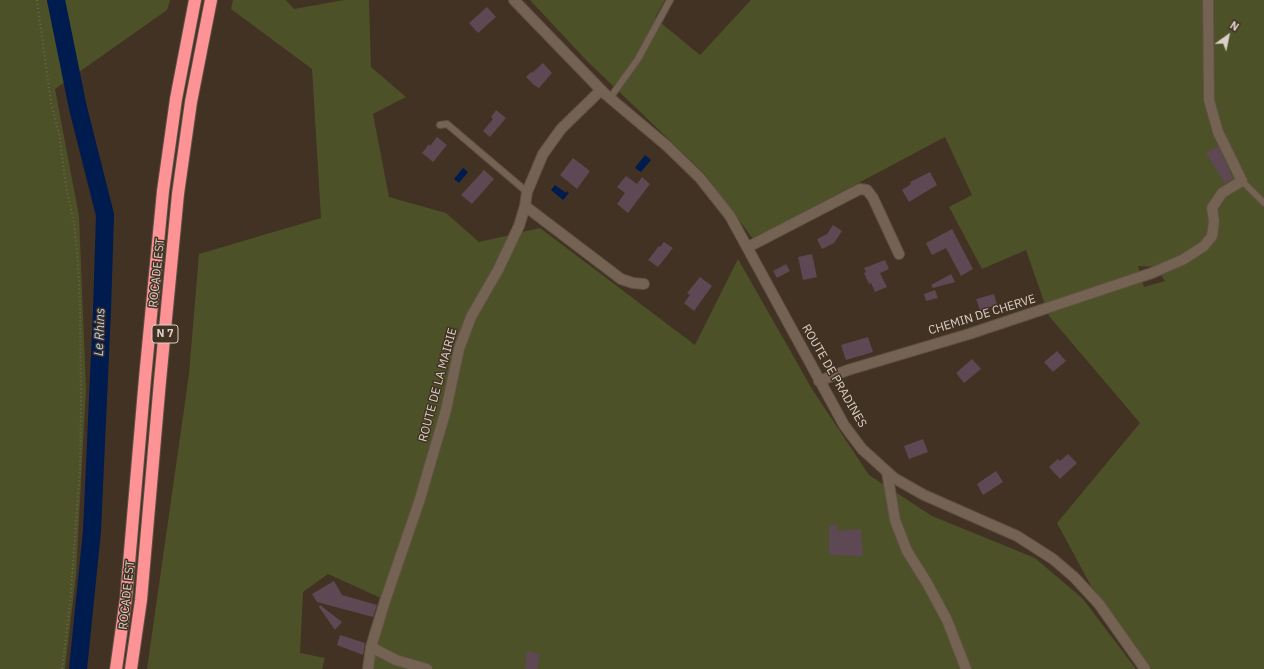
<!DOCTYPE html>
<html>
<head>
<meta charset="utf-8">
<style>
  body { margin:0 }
  #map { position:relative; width:1264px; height:669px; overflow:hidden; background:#413223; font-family:"IBM Plex Sans",sans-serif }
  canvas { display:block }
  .north { position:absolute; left:1208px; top:16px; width:40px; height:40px; -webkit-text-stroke:3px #413223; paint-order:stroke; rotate:33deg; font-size:11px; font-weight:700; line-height:16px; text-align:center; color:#dad0c7 }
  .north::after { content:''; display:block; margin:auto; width:14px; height:18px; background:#dad0c7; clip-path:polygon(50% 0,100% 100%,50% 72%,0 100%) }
</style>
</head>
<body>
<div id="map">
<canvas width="1264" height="669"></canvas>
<div class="north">N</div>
</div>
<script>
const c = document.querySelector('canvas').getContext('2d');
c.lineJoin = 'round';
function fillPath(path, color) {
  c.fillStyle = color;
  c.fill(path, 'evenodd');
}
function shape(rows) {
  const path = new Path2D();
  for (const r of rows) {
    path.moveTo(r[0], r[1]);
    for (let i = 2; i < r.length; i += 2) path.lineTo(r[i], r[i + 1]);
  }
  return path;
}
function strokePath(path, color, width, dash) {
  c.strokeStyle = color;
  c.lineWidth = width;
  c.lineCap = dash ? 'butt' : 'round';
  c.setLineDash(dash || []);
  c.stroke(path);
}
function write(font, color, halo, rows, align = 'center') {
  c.font = font + ' "IBM Plex Sans",sans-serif';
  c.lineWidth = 3;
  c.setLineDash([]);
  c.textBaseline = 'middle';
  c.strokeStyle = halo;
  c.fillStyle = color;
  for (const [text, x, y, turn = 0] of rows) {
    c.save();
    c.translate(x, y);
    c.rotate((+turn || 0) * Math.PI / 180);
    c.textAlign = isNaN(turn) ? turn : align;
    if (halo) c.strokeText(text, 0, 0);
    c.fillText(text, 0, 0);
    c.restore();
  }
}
const green = shape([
  [0,0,170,0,167,10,55,89,79,216,86,389,76,575,65,669,0,669],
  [233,0,286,0,294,9,344,0,369,0,371,67,406,97,373,114,389,197,446,213,479,242,540,228,695,345,738,259,812,389,869,475,932,516,1035,558,1083,599,1136,669,365,669,381,598,328,574,303,592,300,653,325,658,322,669,147,669,189,374,199,254,321,218,312,69,231,9],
  [530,0,665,0,655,18,700,55,751,0,1264,0,1264,669,1152,669,1091,586,1057,523,1140,423,1049,316,1026,250,982,269,949,207,972,195,945,137,753,239,705,174,587,61],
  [1138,266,1156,267,1165,281,1144,287]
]);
const water = shape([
  [645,155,651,160,641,172,635,168],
  [463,168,468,172,459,183,454,179],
  [555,185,566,193,567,191,569,193,563,200,551,190]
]);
const river = shape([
  [56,0,78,108,105,215,102,310,92,531,78,669]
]);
const building = shape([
  [487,7,496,17,478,33,469,23],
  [543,63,552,73,539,88,534,85,526,77,531,72,532,73],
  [496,110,506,118,490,137,483,131,493,119,491,117],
  [437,137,447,145,433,162,422,153,429,144,430,146],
  [1218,146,1233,178,1225,183,1206,153],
  [573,158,590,171,577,189,560,175],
  [484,170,494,179,472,204,461,195],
  [930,172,937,185,909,202,902,190,911,184,910,182],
  [626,176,637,184,642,177,650,184,628,213,617,204,625,193,617,187],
  [833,225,842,231,834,243,822,249,817,239,827,234],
  [952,229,973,269,961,276,946,248,932,255,926,243],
  [664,242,673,248,658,267,648,260,659,246,660,247],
  [812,254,817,277,803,280,798,257],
  [885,260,889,269,880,273,887,287,875,292,871,283,869,284,864,273,866,272,864,268],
  [786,264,790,271,777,278,773,271],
  [951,274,955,282,933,288,931,285],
  [700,277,712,286,694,311,684,303,690,295,687,293],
  [935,290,938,298,926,301,924,294],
  [994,294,997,305,980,310,976,299],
  [868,337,873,352,846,360,841,345],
  [1057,351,1066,361,1053,372,1044,362],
  [972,359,981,369,964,383,956,373],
  [923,439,928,452,909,459,904,446],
  [1068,454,1077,463,1060,479,1049,467,1058,459,1060,461],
  [996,471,1003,482,983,495,977,484],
  [829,525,837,525,837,531,861,529,863,556,829,555],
  [334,581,342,595,377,605,373,617,317,602,312,594],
  [320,605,342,622,335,630,319,607],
  [340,635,365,643,363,655,337,645],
  [527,651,540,654,537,669,525,669,527,661,525,661]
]);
const path = shape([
  [37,0,51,103,59,134,66,186,74,223,78,263,80,306,81,405,80,469,70,603,62,669]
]);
const lane = shape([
  [610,98,638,59,670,0],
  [440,125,447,124,527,192],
  [1242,181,1264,203]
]);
const street = shape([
  [525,206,621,279,633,283,644,284],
  [748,247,860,189,867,190,873,198,899,254],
  [819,381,848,370,969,334,1152,273,1184,259,1204,246,1212,236,1214,221,1212,208,1222,193,1242,181,1218,132,1209,100,1208,0],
  [887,472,895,520,907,551,927,583,947,620,966,669],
  [371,647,396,660,427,669],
  [368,669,371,647,385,601,419,502,446,410,459,349,471,317,498,270,519,226,525,206,527,192,543,154,561,129,601,90]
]);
const secondary = shape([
  [514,0,604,93,667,146,700,178,730,216,844,425,862,449,894,478,924,495,1017,536,1053,559,1074,577,1099,604,1145,669]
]);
const highway = shape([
  [116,669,126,598,145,378,163,191,176,99,195,0],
  [131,669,141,600,160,381,178,194,191,102,211,0]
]);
const shields = [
  [165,334,26]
];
const shieldNames = [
  ["N 7",165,334]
];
const streetNames = [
  ["ROCADE EST",157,273,-84],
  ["CHEMIN DE CHERVE",982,315,-17],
  ["ROUTE DE PRADINES",834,376,60],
  ["ROUTE DE LA MAIRIE",438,385,-75],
  ["ROCADE EST",127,595,-84]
];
const waterNames = [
  ["Le Rhins",100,332,-88]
];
fillPath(green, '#4d5128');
fillPath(water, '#001b4d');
strokePath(river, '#001b4d', 18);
fillPath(building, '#5d4854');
strokePath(lane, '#5d5043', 8);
strokePath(street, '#5d5043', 12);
strokePath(secondary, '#5d5043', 12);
strokePath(highway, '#5d5043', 14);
strokePath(path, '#716456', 2, [1, 3]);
strokePath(lane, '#746252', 6);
strokePath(street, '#746252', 10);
strokePath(secondary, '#746252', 10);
strokePath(highway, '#fd9395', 12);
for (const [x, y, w] of shields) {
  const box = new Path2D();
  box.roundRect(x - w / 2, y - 9, w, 18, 3);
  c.fillStyle = '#413223';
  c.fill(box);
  strokePath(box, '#dad0c7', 1);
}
write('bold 11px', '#dad0c7', null, shieldNames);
write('12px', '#dad0c7', '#413223', streetNames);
write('italic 13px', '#b9ceef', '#413223', waterNames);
</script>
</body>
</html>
